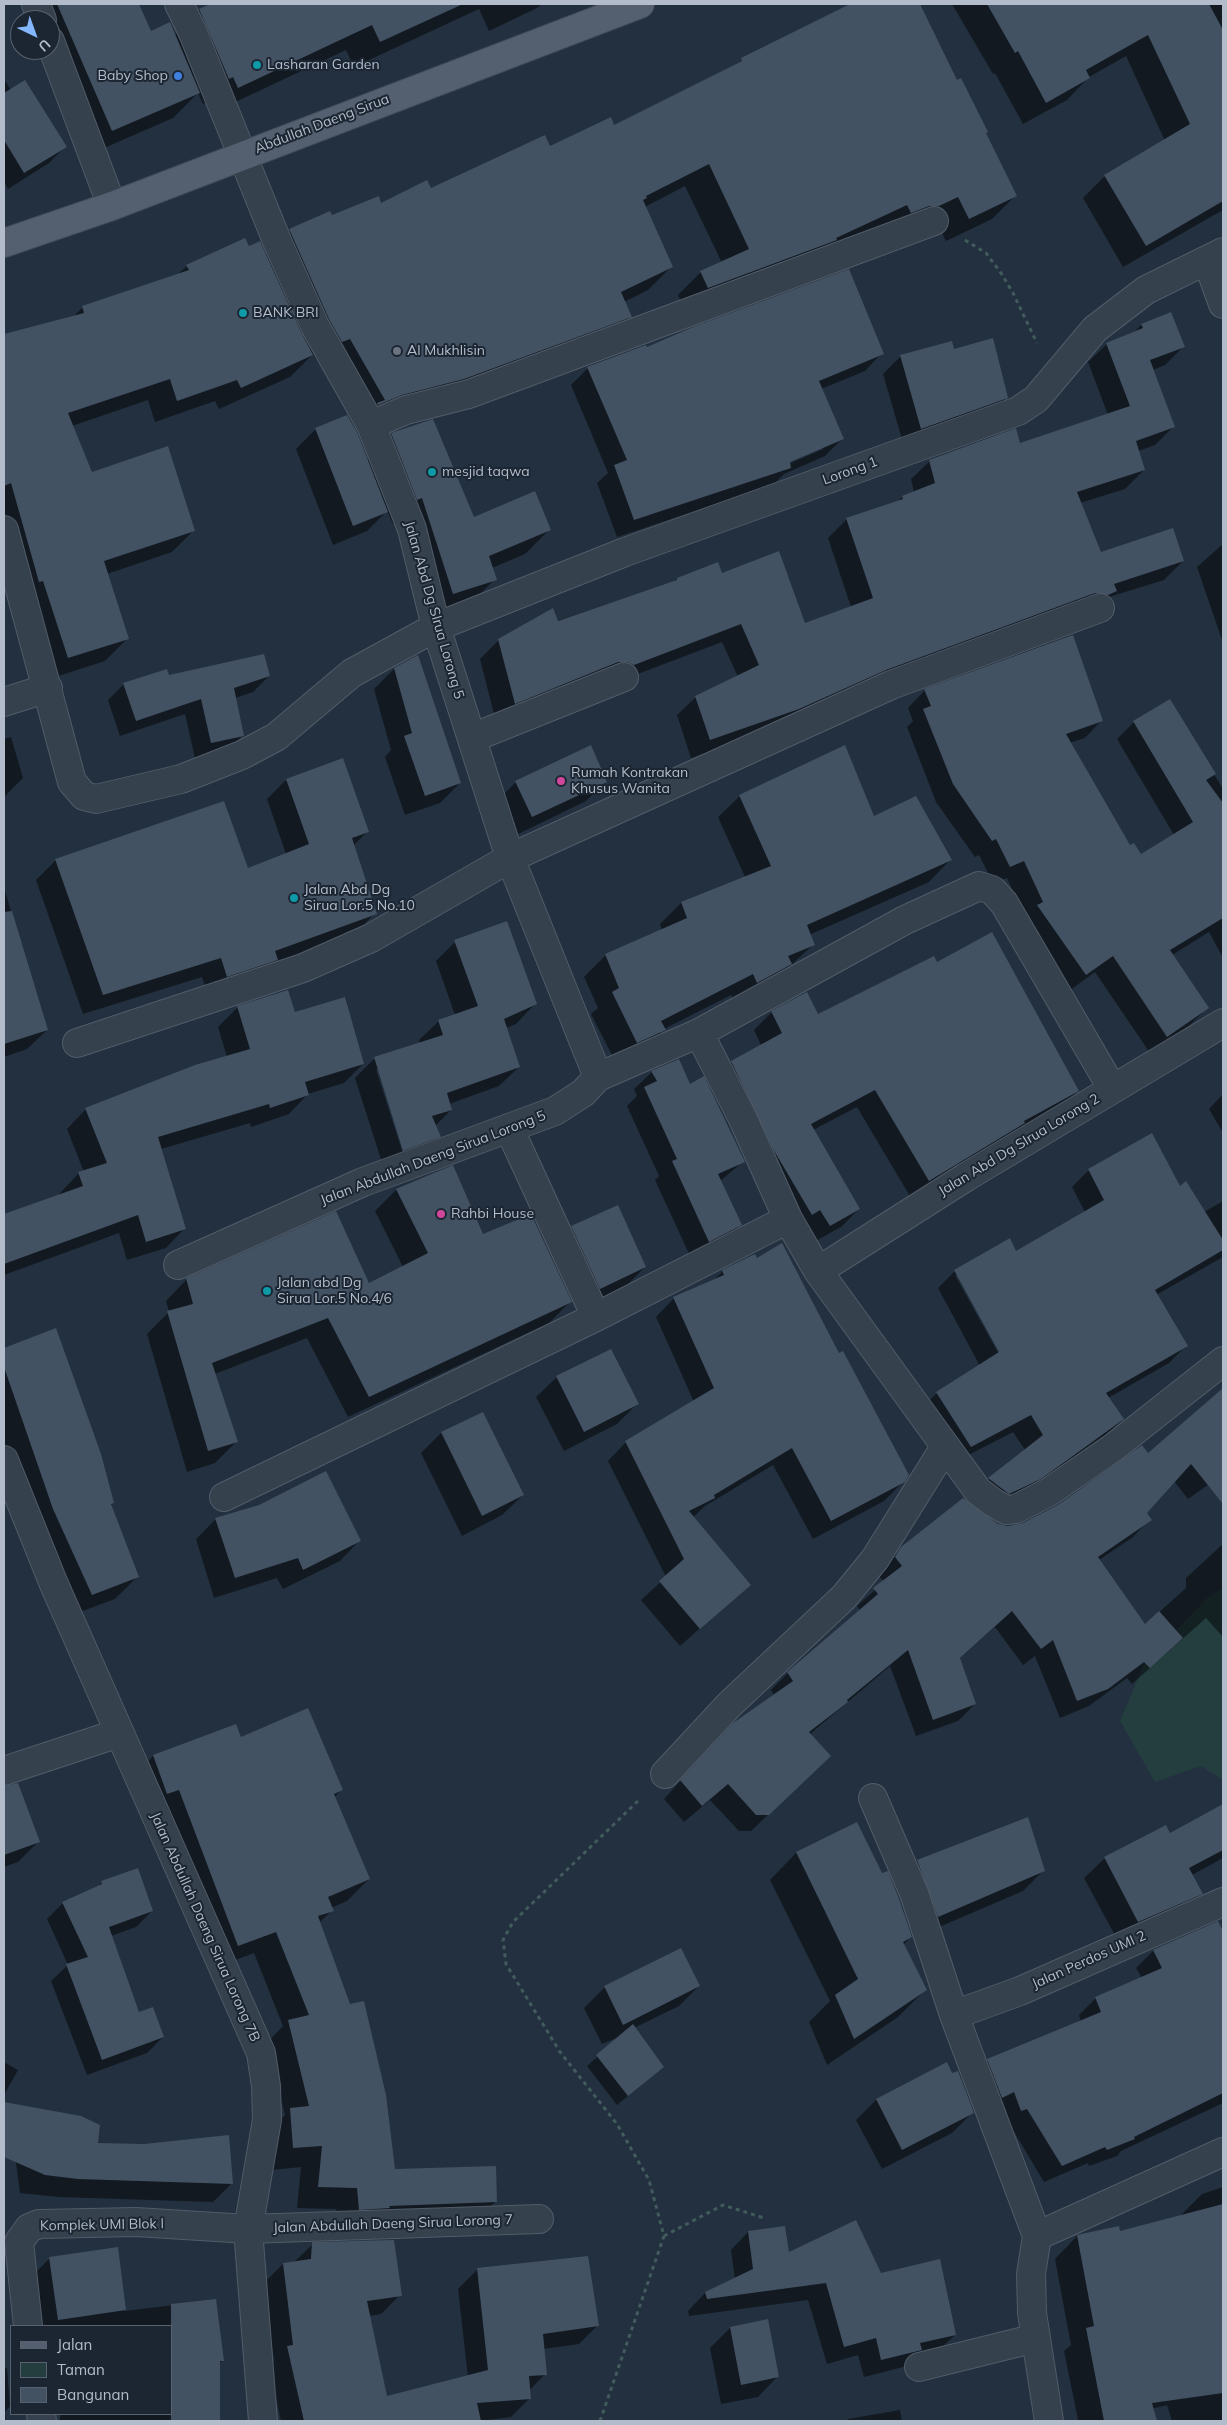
<!DOCTYPE html>
<html>
<head>
<meta charset="utf-8">
<style>
  body { margin:0 }
  #map { position:relative; width:1227px; height:2425px; overflow:hidden; background:#22303f; font-family:Mulish,sans-serif }
  canvas { display:block }
  .frame { position:absolute; inset:0; border:5px solid #b2bcca; pointer-events:none }
  .legend { position:absolute; left:10px; top:2325px; width:162px; height:90px; box-sizing:border-box; background:#1c2633; border:1px solid #58626f; margin:0; padding:6px 9px; list-style:none; font-size:15px; color:#b2bcca }
  .legend li { display:flex; align-items:center; gap:10px; height:25px }
  .legend b { width:25px; border:1px solid #58626f }
  .north { position:absolute; left:10px; top:10px; width:50px; height:50px; box-sizing:border-box; background:#1c2633; border:1px solid #58626f; border-radius:50%; rotate:138deg; font-size:14px; font-weight:700; line-height:20px; text-align:center; color:#b2bcca }
  .north::after { content:''; display:block; margin:auto; width:18px; height:22px; background:#84b7fd; clip-path:polygon(50% 0,100% 100%,50% 72%,0 100%) }
</style>
</head>
<body>
<div id="map">
<canvas width="1227" height="2425"></canvas>
<div class="frame"></div>
<ul class="legend">
<li><b style="height:6px;background:#54606f"></b>Jalan</li>
<li><b style="height:14px;background:#243e40"></b>Taman</li>
<li><b style="height:14px;background:#435263"></b>Bangunan</li>
</ul>
<div class="north">U</div>
</div>
<script>
const c = document.querySelector('canvas').getContext('2d');
c.lineJoin = 'round';
function fillPath(path, color) {
  c.fillStyle = color;
  c.fill(path, 'evenodd');
}
function shape(rows) {
  const path = new Path2D();
  for (const r of rows) {
    path.moveTo(r[0], r[1]);
    for (let i = 2; i < r.length; i += 2) path.lineTo(r[i], r[i + 1]);
  }
  return path;
}
function strokePath(path, color, width, dash) {
  c.strokeStyle = color;
  c.lineWidth = width;
  c.lineCap = dash ? 'butt' : 'round';
  c.setLineDash(dash || []);
  c.stroke(path);
}
function write(font, color, halo, rows, align = 'center') {
  c.font = font + ' Mulish,sans-serif';
  c.lineWidth = 4;
  c.setLineDash([]);
  c.textBaseline = 'middle';
  c.strokeStyle = halo;
  c.fillStyle = color;
  for (const [text, x, y, turn = 0] of rows) {
    c.save();
    c.translate(x, y);
    c.rotate((+turn || 0) * Math.PI / 180);
    c.textAlign = isNaN(turn) ? turn : align;
    if (halo) c.strokeText(text, 0, 0);
    c.fillText(text, 0, 0);
    c.restore();
  }
}
const green = shape([
  [1223,1588,1223,1780,1201,1766,1155,1782,1120,1721,1144,1664,1207,1598]
]);
const shadow = shape([
  [40,4,138,4,151,33,174,35,199,10,207,6,206,4,542,4,537,8,489,31,479,9,354,67,346,50,212,113,207,102,203,104,198,93,173,118,86,156],
  [852,4,918,4,1015,196,992,219,946,241,935,219,685,311,678,295,701,272,722,263,685,186,645,207,671,267,648,290,624,302,631,316,608,339,354,428,361,421,326,361,319,364,313,354,290,377,219,409,215,401,155,422,148,400,72,426,91,474,194,530,172,552,107,574,127,639,105,661,46,680,4,555,4,335,73,317,83,307,178,274,187,266,248,248,265,255,290,230,430,189,614,127],
  [952,4,1223,4,1223,210,1123,267,1083,198,1105,176,1165,141,1126,56,1089,77,1067,100,1023,124,995,73,993,74],
  [4,79,11,90,65,147,49,163,8,189,4,182],
  [1141,325,1184,346,1165,365,1153,370,1174,426,1155,445,1138,451,1144,470,1125,489,1080,503,1101,553,1183,561,1164,580,1109,597,1097,610,779,728,691,758,677,715,696,697,738,677,722,642,614,683,496,722,480,659,499,640,674,582,677,579,721,574,804,624,851,607,828,538,847,519,897,502,902,497,914,492,911,479,930,461,1019,444,1108,415,1088,362,1107,344,1132,334],
  [646,349,882,353,865,371,821,389,842,439,825,456,784,474,773,485,617,537,597,483,608,473,571,385,588,368],
  [823,447,823,449,784,466,783,464],
  [953,350,1007,397,990,415,904,446,883,374,901,356],
  [316,429,367,460,392,434,474,519,550,529,525,554,492,568,495,579,470,604,428,618,397,522,393,524,387,511,367,531,333,545,296,449],
  [1223,544,1223,643,1197,567],
  [417,656,460,783,440,803,405,815,385,757,391,750,374,689,394,669],
  [269,676,253,692,235,698,243,735,227,751,195,758,185,714,120,736,108,700,124,684,168,677],
  [925,690,1102,720,1085,738,1069,743,1130,847,1141,855,1174,835,1117,739,1134,722,1170,701,1223,789,1223,958,1209,932,1172,955,1207,1008,1190,1025,1150,1053,1095,972,1069,991,1025,919,1007,878,993,883,979,855,975,857,936,802,907,727,913,721,908,708],
  [11,737,23,778,4,797,4,739],
  [286,780,367,832,353,846,375,913,356,933,272,964,208,995,202,977,83,1014,36,880,56,860,247,870,286,854,267,799],
  [606,781,586,801,512,837,496,802,516,782],
  [740,796,874,818,950,860,929,882,809,935,813,945,769,985,736,1004,731,995,664,1029,643,1052,616,1063,591,1014,598,1008,584,977,606,955,662,930,660,924,681,903,745,877,718,817],
  [4,888,47,1030,27,1049,4,1057],
  [455,942,535,1004,516,1024,506,1028,519,1067,499,1086,449,1104,451,1110,435,1126,439,1136,420,1156,384,1169,355,1078,375,1058,420,1044,419,1040,439,1021,455,1015,436,961],
  [376,1069,379,1069,406,1156,404,1157],
  [937,963,1078,1091,1060,1109,911,1198,857,1107,813,1130,859,1209,841,1227,812,1243,714,1080,732,1062,761,1045,754,1030,772,1012,817,1015],
  [238,1007,294,1014,363,1064,344,1083,308,1094,289,1114,251,1127,250,1123,161,1149,185,1228,166,1248,127,1260,119,1233,4,1275,4,1215,60,1195,60,1193,79,1173,84,1172,67,1129,86,1109,227,1057,218,1027],
  [652,1072,690,1085,744,1161,720,1181,740,1225,723,1242,691,1258,655,1180,659,1176,627,1106,637,1096,634,1089],
  [1223,1094,1223,1133,1209,1109],
  [452,1167,482,1236,570,1302,549,1323,348,1417,307,1338,215,1374,237,1441,215,1463,187,1472,147,1334,169,1312,166,1301,187,1279,369,1284,403,1267,375,1211,396,1190],
  [1089,1170,1179,1187,1204,1212,1223,1201,1223,1257,1156,1295,1186,1346,1169,1363,1108,1398,1123,1419,1105,1436,1022,1496,994,1510,972,1496,989,1479,1025,1450,1013,1432,953,1463,919,1410,937,1393,980,1366,938,1288,955,1271,1016,1252,1085,1212,1072,1187],
  [955,1275,958,1275,1003,1357,1001,1358],
  [572,1227,645,1267,625,1287,580,1308,552,1247],
  [756,1260,904,1481,884,1501,813,1539,773,1465,705,1506,692,1518,749,1585,680,1646,641,1600,666,1577,608,1461,626,1442,694,1402,656,1317,674,1298,713,1281,723,1271],
  [56,1330,113,1503,110,1506,137,1577,115,1599,69,1616,4,1495,4,1349],
  [557,1377,638,1403,617,1424,564,1451,536,1397],
  [1223,1389,1223,1474,1188,1499,1174,1481,1146,1513,1150,1519,1133,1537,1099,1560,1145,1625,1186,1588,1186,1578,1223,1544,1223,1637,1206,1618,1132,1684,1127,1678,1089,1706,1060,1718,1035,1656,1023,1665,995,1627,959,1659,975,1704,958,1721,916,1736,890,1666,810,1734,812,1773,751,1831,739,1831,710,1800,684,1822,664,1799,716,1742,774,1695,771,1690,788,1673,861,1611,857,1606,884,1582,878,1575,902,1548,998,1525,1018,1526,1059,1506,1147,1455],
  [482,1413,523,1495,502,1515,462,1536,421,1453,441,1433],
  [259,1506,360,1540,340,1561,283,1589,277,1578,214,1598,196,1539,216,1519],
  [240,1739,341,1790,334,1798,369,1879,347,1901,331,1908,332,1910,319,1923,394,2170,495,2202,474,2224,337,2231,336,2209,297,2208,301,2167,272,2170,269,2131,285,2115,267,2043,283,2026,254,1953,217,1967,132,1778,153,1756],
  [21,1794,38,1842,18,1862,4,1867,4,1801],
  [1223,1805,1223,1858,1192,1875,1201,1894,1181,1914,1118,1941,1084,1878,1105,1858,1165,1826,1170,1835],
  [856,1824,911,1937,903,1945,925,1990,898,2017,827,2065,809,2022,830,2001,770,1880,796,1853],
  [917,1861,1044,1870,1023,1891,918,1936,897,1881],
  [102,1882,152,1911,136,1927,111,1936,138,2014,163,2037,147,2053,87,2075,51,1981,68,1965,47,1919,63,1903,97,1888],
  [1217,1923,1223,1934,1223,2103,1121,2151,1117,2156,1089,2166,1088,2163,1044,2182,1010,2125,971,2077,988,2060,1081,2022,1079,2015,1096,1998,1142,1978,1136,1968,1153,1951],
  [680,1950,699,1986,679,2006,634,2028,663,2067,617,2105,587,2066,621,2036,602,2044,584,2008,605,1987],
  [4,2062,18,2070,4,2095],
  [946,2064,973,2112,952,2133,882,2169,856,2120,876,2100],
  [11,2126,96,2144,232,2183,213,2202,59,2197,20,2193],
  [1223,2187,1223,2421,1172,2421,1167,2405,1151,2409,1154,2421,1074,2421,1078,2420,1064,2351,1071,2345,1055,2259,1077,2236,1119,2233,1180,2216,1202,2194],
  [748,2232,788,2254,880,2274,955,2335,937,2352,912,2358,903,2367,864,2377,858,2355,827,2364,808,2300,689,2316,688,2311,705,2293,735,2279,731,2250],
  [313,2244,400,2295,381,2314,369,2316,386,2398,468,2377,458,2289,477,2270,598,2325,579,2344,543,2349,545,2374,529,2391,530,2398,511,2417,480,2421,281,2421,269,2366,274,2361,264,2283,283,2264,294,2262],
  [117,2248,125,2311,215,2300,223,2360,218,2365,219,2421,60,2421,60,2414,171,2414,171,2326,37,2326,31,2277,50,2258],
  [767,2321,778,2376,758,2397,721,2404,710,2348,730,2328],
  [4,2368,7,2368,10,2406,5,2412,6,2421,4,2421],
  [900,2410,902,2421,846,2421,848,2419]
]);
const building = shape([
  [57,4,139,4,151,31,170,22,200,93,112,131],
  [210,4,463,4,380,42,372,25,238,88,233,77,229,79,199,9],
  [850,4,920,4,957,80,961,78,988,132,986,133,1017,196,969,219,958,197,939,206,929,206,911,213,907,205,836,238,837,240,708,288,700,271,749,249,709,164,646,196,647,198,643,200,673,267,621,292,632,317,464,379,402,395,378,405,377,403,385,400,350,339,342,342,329,319,289,229,330,211,332,215,379,196,381,203,427,180,431,188,545,135,550,146,611,117,614,125,742,61,741,58],
  [987,4,1209,4,1223,30,1223,201,1146,246,1104,175,1190,124,1148,35,1086,70,1090,78,1046,103,1018,51,1015,53],
  [25,80,67,147,24,173,4,140,4,93],
  [245,238,249,246,260,241,301,332,313,355,241,388,237,380,177,401,170,379,68,413,92,472,168,446,195,531,104,561,129,639,68,658,43,581,39,582,11,483,4,486,4,334,84,313,82,306,189,270,186,265],
  [849,269,884,354,819,381,844,439,790,462,791,468,634,520,614,465,627,460,587,367,646,345,647,347,693,327],
  [1171,312,1185,347,1150,360,1175,427,1136,441,1145,470,1077,492,1101,552,1173,528,1184,561,1114,584,1117,591,1108,595,1095,593,886,670,799,709,710,740,695,696,759,665,741,624,634,665,627,662,618,662,515,704,498,639,553,608,558,621,677,580,677,578,718,562,722,573,779,551,805,623,873,598,846,518,903,499,902,496,935,483,929,460,1016,428,1020,443,1130,406,1106,343,1143,328,1141,324],
  [993,338,1008,398,921,429,900,355,952,341,954,349],
  [347,415,357,432,388,512,353,526,315,428],
  [433,419,474,517,535,491,551,530,489,556,497,580,453,594,422,498,417,500,391,433],
  [1073,635,1103,721,1066,734,1130,845,1134,843,1141,854,1193,822,1133,721,1170,699,1216,774,1206,780,1223,803,1223,918,1170,950,1209,1008,1167,1037,1113,956,1086,975,1037,905,1043,902,1024,861,1010,867,996,839,992,841,953,784,923,709,931,706,924,689],
  [264,654,270,676,234,688,244,736,211,743,201,699,136,721,123,683,167,669,169,675],
  [418,655,461,783,425,796,404,736,412,733,394,668],
  [591,745,607,782,532,817,515,781],
  [845,745,874,816,916,796,952,860,807,925,815,945,788,956,792,964,757,983,753,974,661,1021,666,1030,637,1043,612,992,619,988,605,954,687,918,681,902,771,866,739,795],
  [343,758,369,832,352,838,377,914,275,951,278,960,227,977,221,958,103,995,55,859,224,801,248,868,309,844,286,779],
  [12,911,48,1030,4,1044,4,912],
  [507,921,537,1004,504,1019,520,1067,447,1093,452,1110,432,1116,441,1137,403,1151,374,1057,443,1035,438,1020,478,1006,454,940],
  [992,932,1079,1091,1024,1121,1025,1123,929,1181,875,1090,811,1124,860,1209,830,1226,820,1210,812,1215,773,1149,731,1061,782,1033,771,1011,807,992,818,1014,934,956,937,962],
  [288,990,295,1012,345,997,364,1064,305,1082,309,1095,270,1108,269,1104,158,1137,186,1229,146,1242,138,1215,4,1264,4,1214,83,1186,78,1172,107,1163,85,1108,195,1065,250,1049,237,1006],
  [679,1059,690,1084,704,1076,745,1162,718,1174,742,1225,709,1242,672,1161,677,1159,644,1087,657,1081,651,1071],
  [1152,1133,1180,1186,1186,1181,1223,1240,1223,1250,1155,1290,1188,1346,1106,1393,1124,1419,1041,1479,1009,1494,988,1478,1043,1435,1031,1415,971,1447,936,1392,999,1352,954,1270,1010,1238,1016,1251,1104,1200,1088,1169],
  [453,1165,483,1234,531,1214,572,1302,369,1397,328,1318,212,1363,238,1442,208,1451,167,1311,193,1304,186,1278,336,1211,369,1283,428,1253,396,1189],
  [618,1205,646,1267,600,1289,571,1226],
  [782,1243,839,1353,843,1351,909,1475,905,1482,831,1521,792,1448,714,1495,715,1498,689,1511,751,1585,700,1629,659,1581,684,1559,625,1441,714,1388,673,1297,724,1275,722,1270,755,1254,757,1258],
  [56,1328,101,1454,114,1503,111,1504,139,1577,92,1595,53,1509,4,1367,4,1348],
  [611,1349,639,1404,584,1432,556,1376],
  [1223,1388,1223,1504,1191,1464,1147,1513,1152,1520,1098,1557,1145,1624,1159,1611,1183,1638,1150,1668,1144,1662,1108,1689,1077,1701,1053,1640,1041,1649,1012,1611,960,1658,976,1704,933,1720,908,1650,847,1700,848,1702,809,1732,831,1756,769,1815,756,1815,728,1784,702,1806,680,1780,733,1723,793,1681,787,1672,878,1594,873,1588,902,1566,895,1557,901,1547,963,1498,998,1524,1008,1526,1023,1523,1058,1505,1142,1445,1148,1453],
  [483,1412,524,1495,482,1516,441,1432],
  [326,1471,361,1541,303,1570,298,1558,235,1578,215,1518,259,1505],
  [308,1708,343,1790,334,1794,370,1879,328,1897,334,1911,318,1916,350,2004,364,2001,386,2095,395,2169,496,2166,497,2202,389,2206,390,2208,359,2210,357,2188,318,2187,322,2146,293,2148,290,2108,309,2106,288,2020,309,2015,276,1932,238,1946,179,1790,167,1794,153,1755,236,1724,241,1737],
  [18,1783,40,1842,4,1855,4,1786],
  [1223,1804,1223,1850,1189,1868,1203,1894,1138,1922,1104,1857,1166,1825,1170,1833],
  [1028,1817,1045,1871,938,1917,917,1860],
  [857,1822,882,1873,888,1871,899,1899,912,1937,903,1942,927,1990,854,2039,835,1995,858,1979,796,1852],
  [138,1868,153,1911,109,1927,139,2012,153,2007,164,2037,102,2060,66,1964,88,1957,62,1902,102,1884,101,1881],
  [1218,1921,1223,1931,1223,2093,1134,2137,1135,2139,1107,2150,1105,2147,1062,2166,1027,2109,1021,2111,1014,2092,1002,2098,987,2059,1101,2012,1095,1997,1162,1968,1153,1950],
  [681,1948,700,1986,623,2025,604,1986],
  [633,2024,664,2067,628,2096,596,2055],
  [947,2062,952,2073,958,2071,974,2113,902,2150,876,2099],
  [4,2102,81,2116,100,2125,98,2143,144,2144,229,2135,233,2184,78,2179,45,2175,4,2157],
  [1223,2204,1223,2393,1152,2403,1157,2421,1104,2421,1086,2328,1094,2326,1077,2235,1119,2226,1120,2231],
  [856,2220,881,2273,940,2259,956,2335,920,2343,922,2350,881,2360,876,2338,844,2347,826,2283,707,2299,705,2292,753,2269,748,2231,785,2226,789,2252],
  [394,2240,402,2296,367,2301,387,2396,488,2370,477,2268,588,2256,599,2326,543,2334,547,2375,529,2376,531,2399,477,2403,481,2421,304,2421,287,2346,293,2345,283,2263,311,2259,312,2242],
  [118,2247,126,2310,58,2320,49,2257],
  [216,2299,224,2361,220,2361,220,2421,171,2421,171,2304],
  [768,2319,779,2377,741,2385,730,2327]
]);
const path = shape([
  [965,240,986,253,1001,273,1013,293,1037,343],
  [664,2236,723,2205,764,2218],
  [600,2421,664,2236,649,2180,617,2124,560,2052,506,1964,503,1940,513,1922,640,1799]
]);
const minor = shape([
  [36,4,42,20],
  [179,4,193,33,277,241,315,326,371,425,412,529,436,627,510,858,598,1077],
  [50,41,112,206],
  [1207,260,1223,304],
  [371,425,406,410,469,394,934,221],
  [4,530,72,782,84,796,96,799,181,779,242,755,276,737,352,673,436,627,625,552,1018,411,1036,399,1095,329,1146,290,1223,252],
  [4,702,48,688],
  [472,738,624,677],
  [77,1043,303,968,371,938,510,858,891,685,1100,608],
  [1112,1088,1004,903,992,890,979,886,905,920,699,1033,743,1119,788,1219,818,1271,978,1491,994,1503,1006,1510,1016,1509,1049,1492,1114,1447,1223,1361],
  [509,1128,596,1317],
  [178,1265,363,1182,555,1111,583,1093,598,1077,699,1033],
  [818,1271,966,1177,1223,1023],
  [4,1460,53,1582,261,2053,266,2086,267,2120,248,2229,263,2421],
  [224,1497,596,1317,788,1219],
  [4,1771,119,1733],
  [665,1774,729,1705,844,1597,875,1559,945,1447],
  [873,1798,914,1893,954,2015,1037,2236,1031,2274,1032,2313,1049,2421],
  [954,2015,1020,1991,1223,1902],
  [1037,2236,1223,2152],
  [28,2326,19,2242,29,2228,39,2224,136,2222,248,2229,539,2219],
  [919,2367,1036,2338],
  [41,2414,42,2421]
]);
const major = shape([
  [4,243,112,206,640,4]
]);
const markers = [
  [257,65,5,"#0f9aa8"],
  [178,76,5,"#3f7fe0"],
  [243,313,5,"#0f9aa8"],
  [397,351,5,"#6b7280"],
  [432,472,5,"#0f9aa8"],
  [561,781,5,"#d1479c"],
  [294,898,5,"#0f9aa8"],
  [441,1214,5,"#d1479c"],
  [267,1291,5,"#0f9aa8"]
];
const poiNames = [
  ["Lasharan Garden",267,65],
  ["Baby Shop",168,76,"right"],
  ["BANK BRI",253,313],
  ["Al Mukhlisin",407,351],
  ["mesjid taqwa",442,472],
  ["Rumah Kontrakan",571,773],
  ["Khusus Wanita",571,789],
  ["Jalan Abd Dg",304,890],
  ["Sirua Lor.5 No.10",304,906],
  ["Rahbi House",451,1214],
  ["Jalan abd Dg",277,1283],
  ["Sirua Lor.5 No.4/6",277,1299]
];
const streetNames = [
  ["Abdullah Daeng Sirua",322,124,-21],
  ["Lorong 1",850,471,-20],
  ["Jalan Abd Dg SIrua Lorong 5",434,610,74],
  ["Jalan Abd Dg SIrua Lorong 2",1019,1145,-31],
  ["Jalan Abdullah Daeng Sirua Lorong 5",433,1158,-21],
  ["Jalan Abdullah Daeng Sirua Lorong 7B",205,1927,66],
  ["Jalan Perdos UMI 2",1089,1960,-24],
  ["Jalan Abdullah Daeng Sirua Lorong 7",393,2224,-2],
  ["Komplek UMI Blok I",102,2225,-1]
];
fillPath(green, '#243e40');
fillPath(shadow, '#0007');
fillPath(building, '#435263');
strokePath(minor, '#525c69', 30);
strokePath(major, '#404a57', 30);
strokePath(path, '#425b5d', 3, [4, 4]);
strokePath(minor, '#36414e', 28);
strokePath(major, '#54606f', 28);
for (const [x, y, r, color] of markers) {
  const dot = new Path2D();
  dot.arc(x, y, r, 0, 2 * Math.PI);
  c.fillStyle = color;
  c.fill(dot);
  strokePath(dot, '#1c2633', 2);
}
write('14px', '#b2bcca', '#1c2633', poiNames, 'left');
write('14px', '#b2bcca', '#1c2633', streetNames);
</script>
</body>
</html>
